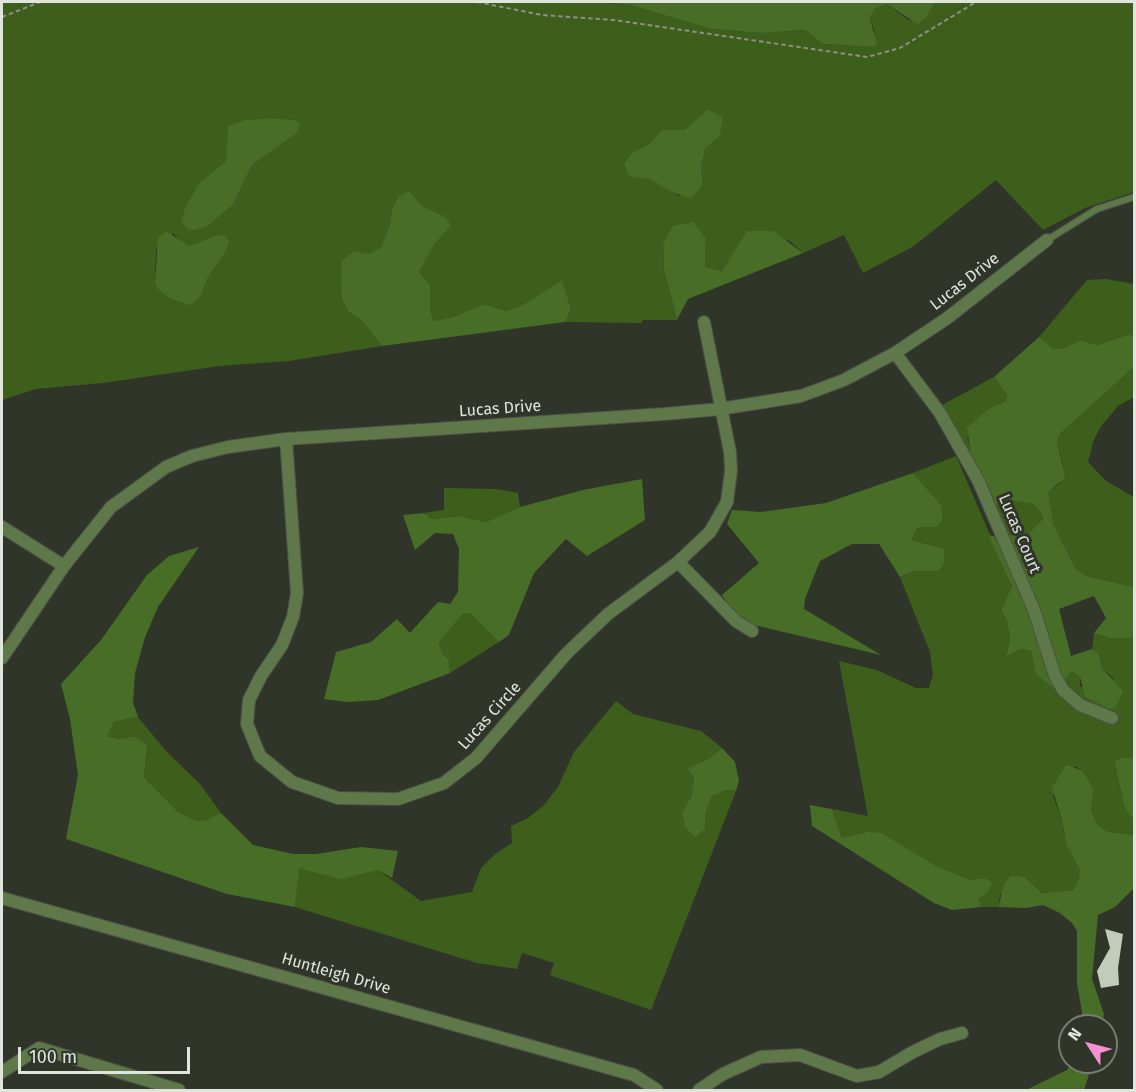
<!DOCTYPE html>
<html>
<head>
<meta charset="utf-8">
<style>
  body { margin:0 }
  #map { position:relative; width:1136px; height:1092px; overflow:hidden; background:#2f3629; font-family:"Fira Sans",sans-serif }
  canvas { display:block }
  .frame { position:absolute; inset:0; border:3px solid #e0e5dd; pointer-events:none }
  .north { position:absolute; left:1058px; top:1014px; width:60px; height:60px; box-sizing:border-box; background:#2f3629; border:2px solid #767c71; border-radius:50%; rotate:306deg; font-size:16px; font-weight:700; line-height:24px; text-align:center; color:#e0e5dd }
  .north::after { content:''; display:block; margin:auto; width:21px; height:27px; background:#f690d1; clip-path:polygon(50% 0,100% 100%,50% 72%,0 100%) }
  .scale { position:absolute; left:18px; top:1047px; width:172px; height:27px; box-sizing:border-box; border:3px solid #e0e5dd; border-top:0; padding-left:8px; font-size:18px; line-height:21px; white-space:nowrap; color:#e0e5dd; -webkit-text-stroke:4px #2f3629; paint-order:stroke }
</style>
</head>
<body>
<div id="map">
<canvas width="1136" height="1092"></canvas>
<div class="frame"></div>
<div class="north">N</div>
<div class="scale">100 m</div>
</div>
<script>
const c = document.querySelector('canvas').getContext('2d');
c.lineJoin = 'round';
function fillPath(path, color) {
  c.fillStyle = color;
  c.fill(path, 'evenodd');
}
function shape(rows) {
  const path = new Path2D();
  for (const r of rows) {
    path.moveTo(r[0], r[1]);
    for (let i = 2; i < r.length; i += 2) path.lineTo(r[i], r[i + 1]);
  }
  return path;
}
function strokePath(path, color, width, dash) {
  c.strokeStyle = color;
  c.lineWidth = width;
  c.lineCap = dash ? 'butt' : 'round';
  c.setLineDash(dash || []);
  c.stroke(path);
}
function write(font, color, halo, rows, align = 'center') {
  c.font = font + ' "Fira Sans",sans-serif';
  c.lineWidth = 6;
  c.setLineDash([]);
  c.textBaseline = 'middle';
  c.strokeStyle = halo;
  c.fillStyle = color;
  for (const [text, x, y, turn = 0] of rows) {
    c.save();
    c.translate(x, y);
    c.rotate((+turn || 0) * Math.PI / 180);
    c.textAlign = isNaN(turn) ? turn : align;
    if (halo) c.strokeText(text, 0, 0);
    c.fillText(text, 0, 0);
    c.restore();
  }
}
const green = shape([
  [2,2,602,2,630,5,711,29,762,33,805,30,823,44,872,47,875,32,870,18,875,9,886,4,909,20,928,15,935,2,1134,2,1134,192,1085,208,1043,230,996,180,914,246,863,273,844,235,803,253,790,241,748,231,722,271,705,267,706,239,674,226,663,243,664,270,677,320,643,320,641,323,565,322,571,310,561,281,524,304,505,311,483,304,453,317,433,321,430,306,430,285,419,272,445,217,398,197,392,208,390,224,381,247,369,254,349,312,362,321,382,346,289,361,219,366,103,383,36,389,2,400],
  [708,109,719,135,705,149,701,170,703,184,679,196,649,179,633,152,649,144,662,131,684,130],
  [272,118,295,120,290,138,252,165,233,205,221,215,200,182,226,161,245,120],
  [173,233,180,242,189,246,214,236,226,251,207,279,202,294,155,282,156,250],
  [1106,279,1134,284,1134,337,1130,334,1097,345,1080,340,1064,348,1053,349,1046,344,1039,337,1087,280],
  [1134,367,1134,397,1118,406,1102,425,1094,439,1088,462,1106,481,1134,497,1134,587,1087,576,1076,569,1053,524,1047,503,1048,493,1059,484,1063,465,1057,440,1061,433],
  [994,377,1007,395,1006,401,988,409,967,438,980,473,938,407],
  [956,456,1012,586,1001,610,1007,621,1010,639,1006,655,1021,649,1031,651,1036,674,1071,671,1080,677,1080,687,1114,679,1102,668,1099,654,1092,649,1094,633,1109,638,1134,638,1134,757,1121,759,1114,763,1125,809,1134,820,1134,835,1108,832,1097,824,1091,810,1094,791,1081,770,1075,766,1053,796,1062,820,1066,845,1080,870,1078,881,1073,890,1042,893,1025,877,1000,895,998,907,981,907,979,899,988,892,984,878,970,880,961,876,933,864,897,843,866,832,842,838,832,809,868,816,839,661,877,670,916,688,929,688,933,675,930,652,900,577,914,571,938,571,943,548,911,540,918,527,937,526,942,506,913,473],
  [444,488,496,489,518,493,520,507,488,522,459,516,430,519,424,513,444,510],
  [1010,500,1033,504,1040,511,1043,519,1024,538,1006,536,994,505],
  [462,612,470,613,499,642,450,673,449,660,442,653,439,642],
  [616,701,633,714,701,731,722,748,708,759,687,768,694,778,691,797,682,812,705,829,706,812,712,796,726,790,736,791,651,1010,550,975,554,963,522,953,517,969,477,963,295,907,298,868,378,870,421,901,472,892,481,868,495,854,512,843,511,826,528,818,544,805,558,787,574,752],
  [138,717,165,750,200,784,221,813,206,820,196,821,177,811,144,777,147,745,134,736,119,739,106,736,114,722]
]);
const forest = shape([
  [602,2,935,2,928,15,918,24,886,4,875,9,870,18,877,44,872,47,823,44,805,30,762,33,711,29,630,5],
  [708,109,723,118,720,135,705,149,701,170,703,184,691,199,669,191,649,179,629,176,624,164,633,152,649,144,662,130,684,130],
  [272,118,295,120,300,124,297,133,252,165,233,205,206,227,189,231,181,221,186,206,200,182,226,161,228,126,245,120],
  [409,191,422,206,445,217,451,225,435,243,419,272,430,285,430,306,433,321,453,317,483,304,506,311,524,304,562,280,571,310,565,322,382,346,362,321,349,312,342,299,341,262,354,251,369,254,381,247,390,224,392,208,398,197],
  [693,222,706,239,705,267,722,271,747,231,773,231,803,253,688,299,677,320,664,270,663,243,673,226],
  [166,231,189,246,214,236,224,235,229,241,226,251,207,279,202,294,191,305,171,299,158,289,155,283,158,238],
  [1130,334,1134,337,1134,367,1061,433,1057,440,1065,477,1048,493,1053,524,1076,569,1087,576,1134,587,1134,638,1109,638,1094,633,1106,618,1094,596,1059,609,1071,656,1092,649,1099,654,1102,668,1123,691,1116,707,1110,709,1085,697,1080,677,1071,671,1057,691,1036,674,1031,651,1021,649,1006,656,1010,639,1007,621,1001,610,1012,586,988,535,997,537,1015,535,1024,538,1043,519,1040,511,1033,504,1010,500,994,505,971,454,967,428,988,409,1006,401,1007,395,994,377,1039,337,1053,349,1064,348,1080,340,1097,345],
  [913,473,942,506,942,520,937,527,918,527,911,540,943,548,945,562,938,571,914,571,900,577,879,544,852,544,820,561,805,599,804,609,881,655,754,625,733,612,722,595,759,563,727,524,732,510,761,512,826,503],
  [642,479,645,520,587,556,566,539,534,573,509,635,499,642,470,613,463,613,439,642,442,653,449,660,450,673,378,700,348,702,324,699,336,652,371,642,397,619,410,633,438,602,450,604,458,592,459,549,453,534,435,533,415,550,403,515,424,513,431,519,459,516,487,522,520,507,583,490],
  [199,547,158,607,145,637,135,673,133,703,138,717,114,722,107,736,119,739,134,736,147,745,144,777,177,811,196,821,206,820,221,813,253,845,293,854,316,854,361,847,398,851,392,878,378,870,340,879,299,868,295,907,227,894,66,839,78,775,70,719,61,684,101,640,147,575,169,556],
  [722,748,735,762,739,781,736,791,726,790,712,796,706,812,705,829,695,837,685,827,682,812,691,797,694,778,687,768,708,759],
  [1134,757,1134,820,1125,809,1114,762,1121,758],
  [1066,765,1081,770,1087,778,1094,791,1091,810,1097,824,1108,832,1134,835,1134,888,1115,907,1098,915,1092,979,1104,1014,1102,1026,1082,1026,1082,1012,1077,984,1077,931,1072,923,1060,913,1043,905,1026,908,998,907,1005,882,1011,876,1025,877,1042,893,1073,890,1078,881,1080,870,1066,845,1062,820,1052,788],
  [810,805,832,809,842,838,866,832,881,833,933,864,970,880,984,878,992,882,988,892,979,899,981,907,952,910,934,903,812,826],
  [1072,1062,1093,1062,1084,1090,1026,1090,1067,1070]
]);
const building = shape([
  [1105,929,1123,934,1118,968,1119,985,1101,988,1097,971,1110,948]
]);
const path = shape([
  [477,2,542,15,614,20,867,57,900,48,976,2],
  [2,17,40,2]
]);
const lane = shape([
  [1047,240,1097,209,1134,197]
]);
const street = shape([
  [895,353,940,413,978,480,1034,610,1055,676,1063,690,1080,705,1112,718],
  [286,439,297,593,293,617,282,645,261,676,249,700,247,724,260,756,292,782,338,798,398,799,444,783,476,758,566,654,608,614,678,562,710,532,727,502,731,471,730,452,704,322],
  [2,527,64,566],
  [678,562,736,621,752,631],
  [2,658,64,566,111,507,166,467,192,456,228,447,286,439,664,414,720,409,801,396,844,380,895,353,946,319,1047,240],
  [2,898,634,1075,657,1090],
  [2,1072,39,1048,179,1090],
  [699,1090,723,1074,761,1057,800,1055,857,1076,879,1072,913,1052,940,1039,962,1033]
]);
const streetNames = [
  ["Lucas Drive",965,282,-38],
  ["Lucas Drive",500,409,-4],
  ["Lucas Court",1019,534,67],
  ["Lucas Circle",490,716,-48],
  ["Huntleigh Drive",336,974,16]
];
fillPath(green, '#3d5f1b');
fillPath(forest, '#486d26');
fillPath(building, '#c2ccbb');
strokePath(lane, '#4b5246', 8);
strokePath(street, '#4b5246', 14);
strokePath(path, '#8b9186', 2, [4.5, 3]);
strokePath(lane, '#5e7849', 6);
strokePath(street, '#5e7849', 12);
write('16px', '#e0e5dd', '#2f3629', streetNames);
</script>
</body>
</html>
